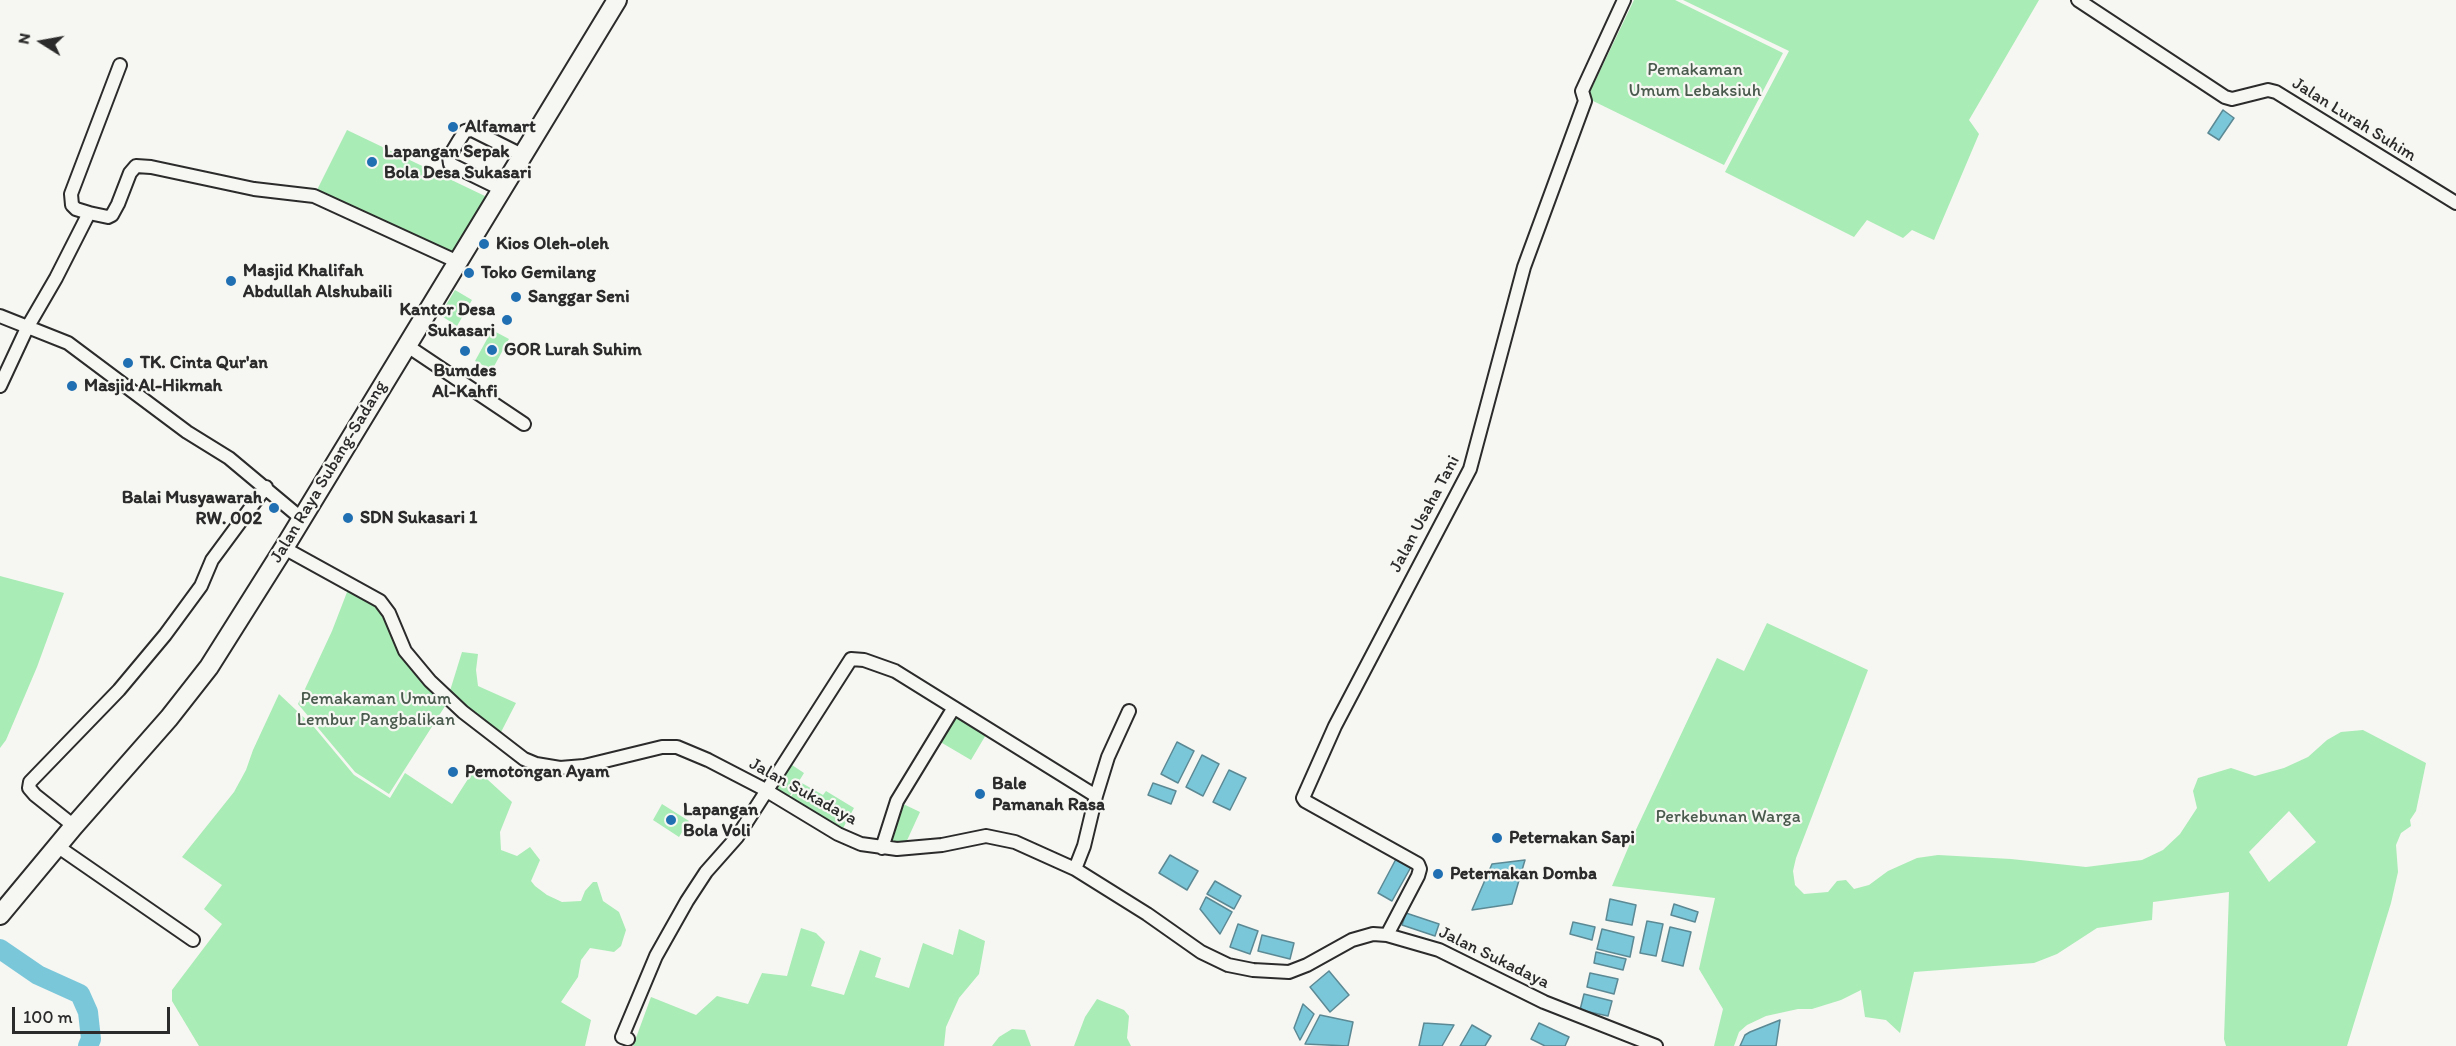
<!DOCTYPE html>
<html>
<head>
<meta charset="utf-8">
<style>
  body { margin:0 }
  #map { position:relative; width:2456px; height:1046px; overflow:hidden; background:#f6f6f2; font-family:Itim,sans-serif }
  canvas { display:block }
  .north { position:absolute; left:12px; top:12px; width:60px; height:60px; -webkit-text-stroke:4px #f6f6f2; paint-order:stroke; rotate:281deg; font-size:16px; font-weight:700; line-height:24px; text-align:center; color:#2b2b2b }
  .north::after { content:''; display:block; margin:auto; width:21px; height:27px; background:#2b2b2b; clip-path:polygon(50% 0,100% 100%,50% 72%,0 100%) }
  .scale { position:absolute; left:12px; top:1007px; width:158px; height:27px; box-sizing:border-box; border:3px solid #2b2b2b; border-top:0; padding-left:8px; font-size:18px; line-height:21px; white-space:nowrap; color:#2b2b2b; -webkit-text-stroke:4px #f6f6f2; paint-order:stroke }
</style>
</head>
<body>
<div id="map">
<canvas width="2456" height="1046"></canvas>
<div class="north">N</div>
<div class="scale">100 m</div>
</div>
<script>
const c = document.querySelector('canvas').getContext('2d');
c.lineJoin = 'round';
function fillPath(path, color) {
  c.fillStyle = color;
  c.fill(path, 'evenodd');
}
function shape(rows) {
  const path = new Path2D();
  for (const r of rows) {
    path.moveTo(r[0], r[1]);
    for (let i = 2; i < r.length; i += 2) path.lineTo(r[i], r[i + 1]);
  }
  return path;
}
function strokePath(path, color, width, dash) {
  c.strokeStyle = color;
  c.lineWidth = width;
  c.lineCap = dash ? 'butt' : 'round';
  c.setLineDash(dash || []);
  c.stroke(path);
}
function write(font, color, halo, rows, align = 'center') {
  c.font = font + ' Itim,sans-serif';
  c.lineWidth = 4.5;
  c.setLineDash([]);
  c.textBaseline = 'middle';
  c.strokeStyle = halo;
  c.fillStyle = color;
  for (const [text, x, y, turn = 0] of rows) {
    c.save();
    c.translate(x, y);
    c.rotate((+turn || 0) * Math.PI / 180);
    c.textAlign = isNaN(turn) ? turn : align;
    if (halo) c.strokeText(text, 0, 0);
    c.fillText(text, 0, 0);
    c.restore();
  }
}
const green = shape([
  [1634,0,1675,0,1783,53,1724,165,1587,98],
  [1683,0,2039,0,1969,120,1979,134,1934,240,1912,230,1903,238,1867,220,1854,237,1725,172,1789,51],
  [347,130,487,197,452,256,315,194],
  [455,290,472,300,457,326,440,315],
  [492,330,509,339,492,370,475,361],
  [0,576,64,593,37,667,6,740,0,748],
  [349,587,376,603,447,703,389,794,355,772,298,704,332,631],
  [1767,623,1868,670,1796,858,1793,871,1795,885,1804,894,1828,892,1837,881,1846,880,1854,889,1869,885,1888,871,1917,858,1938,855,2011,859,2086,867,2142,860,2163,850,2180,834,2197,808,2193,791,2198,778,2231,768,2255,776,2284,768,2308,757,2327,740,2341,732,2363,730,2426,763,2416,811,2410,820,2411,826,2401,833,2396,845,2398,872,2391,903,2347,1046,2226,1046,2224,1039,2229,892,2153,902,2152,920,2097,928,2057,954,2034,963,1914,972,1900,1033,1886,1020,1865,1017,1861,990,1841,1000,1812,1009,1798,1009,1766,1016,1747,1025,1739,1032,1734,1046,1714,1046,1723,1009,1699,969,1715,898,1612,886,1634,834,1717,658,1744,671],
  [2289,811,2316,842,2269,882,2249,852],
  [462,652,478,654,476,670,478,686,516,703,500,734,449,694],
  [279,694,314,727,354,775,390,798,405,773,452,804,475,768,512,802,500,832,501,850,517,856,530,847,540,860,531,881,535,886,547,895,562,902,581,901,585,891,593,882,597,882,603,901,619,912,626,930,621,946,614,952,590,948,581,960,578,977,561,1002,591,1020,585,1046,199,1046,172,1001,172,990,222,924,204,909,222,885,182,857,234,792,246,770,253,750],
  [953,713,987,733,971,760,937,740],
  [789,763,804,773,788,799,772,790],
  [800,782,823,795,826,791,854,808,842,830,789,800],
  [899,802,920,812,904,847,885,846],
  [662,804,689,821,679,837,653,820],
  [801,928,816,933,825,942,811,986,844,995,860,950,881,958,875,977,909,988,923,943,953,955,959,929,985,941,979,974,959,998,946,1027,944,1046,633,1046,651,997,696,1015,717,996,748,1004,762,973,787,976],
  [1097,999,1124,1010,1129,1016,1127,1038,1131,1046,1074,1046,1085,1017],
  [1012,1029,1025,1030,1031,1046,992,1046,999,1037]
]);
const water = shape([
  [2223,110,2234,118,2219,140,2208,133,2223,110],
  [1177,742,1194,751,1178,783,1161,774,1177,742],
  [1202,755,1219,764,1203,796,1186,787,1202,755],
  [1229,770,1246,778,1230,810,1213,802,1229,770],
  [1153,783,1176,791,1171,804,1148,795,1153,783],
  [1170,855,1198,871,1187,890,1159,873,1170,855],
  [1396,859,1411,867,1392,901,1378,893,1396,859],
  [1525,860,1512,904,1472,910,1492,864,1525,860],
  [1215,881,1241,896,1234,909,1207,894,1215,881],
  [1206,897,1232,912,1220,934,1200,909,1206,897],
  [1610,899,1636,905,1632,925,1606,920,1610,899],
  [1674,904,1698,912,1695,922,1671,915,1674,904],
  [1406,913,1439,924,1435,936,1402,925,1406,913],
  [1647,921,1663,924,1656,956,1640,953,1647,921],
  [1573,922,1595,927,1592,940,1570,934,1573,922],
  [1238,924,1258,931,1250,954,1230,947,1238,924],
  [1670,927,1691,932,1683,966,1662,961,1670,927],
  [1602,929,1634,937,1630,957,1597,949,1602,929],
  [1262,935,1294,943,1290,959,1258,951,1262,935],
  [1596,952,1626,959,1623,970,1594,963,1596,952],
  [1329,971,1349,995,1330,1012,1310,987,1329,971],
  [1590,973,1618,979,1614,994,1587,987,1590,973],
  [1584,994,1612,1001,1608,1016,1580,1010,1584,994],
  [1303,1004,1314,1014,1300,1040,1294,1028,1303,1004],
  [1320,1015,1353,1022,1348,1046,1305,1044,1320,1015],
  [1780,1020,1776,1046,1740,1046,1745,1035,1750,1032,1780,1020],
  [1424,1023,1454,1025,1442,1046,1419,1046,1424,1023],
  [1539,1023,1569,1037,1565,1046,1545,1046,1531,1039,1539,1023],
  [1472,1025,1491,1036,1485,1046,1460,1046,1472,1025]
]);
const river = shape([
  [0,949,38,975,80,994,88,1012,91,1039,88,1046]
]);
const street = shape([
  [2078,0,2225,97,2232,99,2268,90,2276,92,2456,203],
  [501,189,450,164,449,157,458,142,465,131,472,130,522,155],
  [89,213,76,209,72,205,71,194,120,65],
  [0,316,68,343,187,432,229,458,302,519],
  [406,345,524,424],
  [0,386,27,328,56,278,89,213,108,217,112,215,118,204,130,173,136,166,151,167,254,189,314,196,458,262],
  [284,548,380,601,389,613,405,651,430,681,463,712,524,759,536,764,560,768,584,766,662,747,677,747,708,760,762,788,838,834,861,844,897,849,942,845,986,836,1015,842,1075,869,1147,914,1201,952,1228,965,1253,970,1289,972,1307,965,1352,940,1373,934,1387,935,1439,950,1544,1002,1656,1046],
  [74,826,35,795,29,788,30,782,119,690,165,635,201,586,212,560,266,487],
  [57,846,193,940],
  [882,848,897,801,953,709],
  [1075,869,1084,846,1096,796],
  [1387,935,1418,876,1420,869,1418,864,1305,801,1303,798,1335,726,1470,469,1524,267,1585,101,1582,91,1624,0],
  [628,1039,622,1037,656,956,687,901,706,872,737,837,851,659,864,660,895,671,1096,796,1108,757,1129,711]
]);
const primary = shape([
  [0,915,74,826,169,718,209,667,284,548,617,0]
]);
const markers = [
  [453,127,6,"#1f6fb2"],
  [372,162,6,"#1f6fb2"],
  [484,244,6,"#1f6fb2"],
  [469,273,6,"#1f6fb2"],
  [231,281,6,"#1f6fb2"],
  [516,297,6,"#1f6fb2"],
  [507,320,6,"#1f6fb2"],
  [492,350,6,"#1f6fb2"],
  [465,351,6,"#1f6fb2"],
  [128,363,6,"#1f6fb2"],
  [72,386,6,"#1f6fb2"],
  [274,508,6,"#1f6fb2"],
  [348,518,6,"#1f6fb2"],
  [453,772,6,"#1f6fb2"],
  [980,794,6,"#1f6fb2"],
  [671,820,6,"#1f6fb2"],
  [1497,838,6,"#1f6fb2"],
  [1438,874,6,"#1f6fb2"]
];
const parkNames = [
  ["Pemakaman",1695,70],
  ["Umum Lebaksiuh",1695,91],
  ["Pemakaman Umum",376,699],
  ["Lembur Pangbalikan",376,720],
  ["Perkebunan Warga",1728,817]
];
const streetNames = [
  ["Jalan Lurah Suhim",2354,120,32],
  ["Jalan Raya Subang-Sadang",329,472,-59],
  ["Jalan Usaha Tani",1425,514,-62],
  ["Jalan Sukadaya",803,792,29],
  ["Jalan Sukadaya",1494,958,26]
];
const poiNames = [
  ["Alfamart",465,127],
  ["Lapangan Sepak",384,152],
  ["Bola Desa Sukasari",384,173],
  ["Kios Oleh-oleh",496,244],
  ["Masjid Khalifah",243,271],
  ["Abdullah Alshubaili",243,292],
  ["Toko Gemilang",481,273],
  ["Sanggar Seni",528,297],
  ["Kantor Desa",495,310,"right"],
  ["Sukasari",495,331,"right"],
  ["GOR Lurah Suhim",504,350],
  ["TK. Cinta Qur'an",140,363],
  ["Bumdes",465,371,"center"],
  ["Al-Kahfi",465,392,"center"],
  ["Masjid Al-Hikmah",84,386],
  ["Balai Musyawarah",262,498,"right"],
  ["RW. 002",262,519,"right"],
  ["SDN Sukasari 1",360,518],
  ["Pemotongan Ayam",465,772],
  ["Bale",992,784],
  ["Pamanah Rasa",992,805],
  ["Lapangan",683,810],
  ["Bola Voli",683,831],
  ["Peternakan Sapi",1509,838],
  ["Peternakan Domba",1450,874]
];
fillPath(green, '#a9ecb5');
fillPath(water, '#7bc7da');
strokePath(water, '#5b8994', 1.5);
strokePath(river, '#7bc7da', 20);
strokePath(street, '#2b2b2b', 16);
strokePath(primary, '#2b2b2b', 22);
strokePath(street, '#f6f6f2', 12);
strokePath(primary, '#f6f6f2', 18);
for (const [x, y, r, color] of markers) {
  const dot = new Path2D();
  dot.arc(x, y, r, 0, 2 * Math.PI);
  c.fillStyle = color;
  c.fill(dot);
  strokePath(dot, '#f6f6f2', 2);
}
write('18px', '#4a5b4e', '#f6f6f2', parkNames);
write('18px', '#2b2b2b', '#f6f6f2', streetNames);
write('bold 18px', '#2b2b2b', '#f6f6f2', poiNames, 'left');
</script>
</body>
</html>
